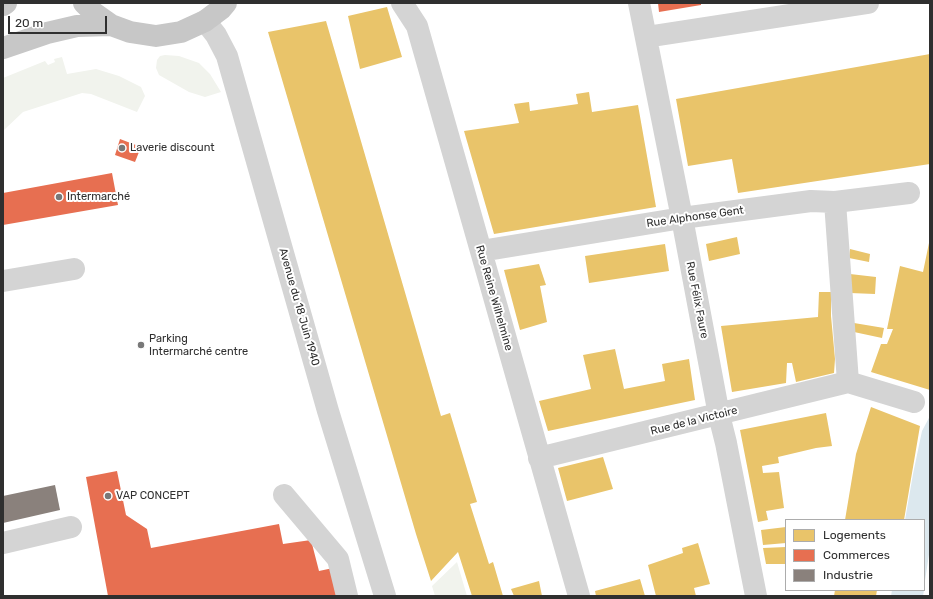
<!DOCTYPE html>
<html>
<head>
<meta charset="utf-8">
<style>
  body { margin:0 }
  #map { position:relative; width:933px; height:599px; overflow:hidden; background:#fff; font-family:Rubik,sans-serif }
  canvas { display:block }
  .frame { position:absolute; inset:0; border:4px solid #2f2f2f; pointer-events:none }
  .legend { position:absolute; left:785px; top:519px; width:140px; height:72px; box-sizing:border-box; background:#fff; border:1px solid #acacac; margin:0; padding:5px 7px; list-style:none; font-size:12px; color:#2f2f2f }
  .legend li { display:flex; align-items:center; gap:8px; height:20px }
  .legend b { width:20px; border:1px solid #acacac }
  .scale { position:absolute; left:8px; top:16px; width:99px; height:18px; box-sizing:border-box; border:2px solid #2f2f2f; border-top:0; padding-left:5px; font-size:12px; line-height:14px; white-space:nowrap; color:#2f2f2f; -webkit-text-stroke:3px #fff; paint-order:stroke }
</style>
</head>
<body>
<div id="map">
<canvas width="933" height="599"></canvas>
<div class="frame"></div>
<ul class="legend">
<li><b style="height:11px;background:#e9c46a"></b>Logements</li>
<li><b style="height:11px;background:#e76f51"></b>Commerces</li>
<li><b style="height:11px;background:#8a817c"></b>Industrie</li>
</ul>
<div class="scale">20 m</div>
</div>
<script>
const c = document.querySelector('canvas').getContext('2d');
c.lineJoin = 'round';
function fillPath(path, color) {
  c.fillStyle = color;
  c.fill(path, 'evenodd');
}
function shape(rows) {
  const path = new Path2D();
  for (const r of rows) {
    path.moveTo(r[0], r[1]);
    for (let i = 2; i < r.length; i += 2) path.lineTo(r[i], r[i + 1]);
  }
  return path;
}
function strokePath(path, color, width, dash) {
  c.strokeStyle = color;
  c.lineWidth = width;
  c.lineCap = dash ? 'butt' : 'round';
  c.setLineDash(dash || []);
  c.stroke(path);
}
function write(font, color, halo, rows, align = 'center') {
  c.font = font + ' Rubik,sans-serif';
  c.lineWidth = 4;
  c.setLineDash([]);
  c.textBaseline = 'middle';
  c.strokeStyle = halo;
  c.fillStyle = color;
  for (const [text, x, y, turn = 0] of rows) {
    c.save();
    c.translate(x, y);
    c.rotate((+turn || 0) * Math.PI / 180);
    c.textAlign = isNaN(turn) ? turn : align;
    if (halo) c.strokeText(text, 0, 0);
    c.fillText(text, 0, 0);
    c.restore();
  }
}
const green = shape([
  [165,55,179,56,199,63,210,74,221,92,205,97,189,92,159,75,156,68,157,60,160,56],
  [62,57,67,74,96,69,119,76,141,87,145,96,137,112,91,94,82,93,23,112,3,131,3,78,45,61,48,65,55,62,54,59],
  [457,562,467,596,435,596,432,586]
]);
const water = shape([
  [930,416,930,548,924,587,924,520,905,520,913,474,922,431],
  [892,590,924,590,923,596,891,596]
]);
const homes = shape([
  [387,7,402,57,360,69,348,16],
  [326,21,441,416,450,413,477,502,470,504,489,564,493,562,503,596,472,596,458,552,431,581,416,534,268,32],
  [930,54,930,164,738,193,732,159,688,166,676,99],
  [589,92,592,112,638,105,656,207,494,234,464,131,519,123,514,104,529,102,530,111,578,104,576,94],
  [737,237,740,254,709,261,706,244],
  [929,243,930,243,930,390,871,372,881,344,887,344,893,329,887,329,900,266,923,272],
  [665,244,669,271,589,283,585,256],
  [850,249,870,254,869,262,849,258],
  [539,264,546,285,540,286,547,322,520,330,504,270],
  [850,274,876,277,875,294,850,293],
  [819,292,831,292,831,316,835,359,834,373,796,382,792,363,787,363,786,383,732,392,721,326,818,317],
  [854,323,884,328,882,338,854,332],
  [615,349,624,389,665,381,662,364,689,359,695,400,548,431,539,401,591,389,583,355],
  [871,407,920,426,904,520,845,520,856,454],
  [826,413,832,446,816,448,778,457,779,463,762,466,763,473,779,472,784,508,766,511,768,520,758,522,740,430],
  [603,457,613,489,567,501,558,468],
  [786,527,786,543,763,545,761,530],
  [698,543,710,584,694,588,696,596,656,596,648,565,683,553,682,548],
  [786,547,786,564,766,564,763,548],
  [640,579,645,596,596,596,595,591],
  [539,581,542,596,514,596,511,589],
  [835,590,877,590,876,596,834,596]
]);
const shops = shape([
  [658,3,701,3,701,5,659,12],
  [120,139,141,147,135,162,115,155],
  [112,173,118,205,3,225,3,193],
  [117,471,126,515,147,529,151,548,279,524,283,544,311,540,319,571,333,568,340,596,108,596,86,477]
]);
const industry = shape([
  [55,485,60,510,3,523,3,496]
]);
const minor = shape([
  [402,3,417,26,579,596],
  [639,3,682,218,719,415,726,443,756,596],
  [205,21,216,35,227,56,328,411,385,596],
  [646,37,868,3],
  [835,202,848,382],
  [481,251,682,218,811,201,835,202,909,193],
  [3,281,74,269],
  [539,458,848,382,914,402],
  [284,495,338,559,347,596],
  [3,543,71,527]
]);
const major = shape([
  [84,3,94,13,111,25,130,32,156,36,181,32,205,21,221,9,226,3],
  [3,5,6,3],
  [3,48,47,33,77,26,111,25]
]);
const markers = [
  [122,148,4,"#787878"],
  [59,197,4,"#787878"],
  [141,345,4,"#787878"],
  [108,496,4,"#787878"]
];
const poiNames = [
  ["Laverie discount",130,148],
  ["Intermarché",67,197],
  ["Parking",149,339],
  ["Intermarché centre",149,352],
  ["VAP CONCEPT",116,496]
];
const streetNames = [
  ["Rue Alphonse Gent",695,217,-8],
  ["Rue Reine Wilhelmine",494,298,74],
  ["Rue Félix Faure",697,300,79],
  ["Avenue du 18 Juin 1940",299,307,74],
  ["Rue de la Victoire",694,421,-14]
];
fillPath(green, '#f1f3ed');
fillPath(water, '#dce8ee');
fillPath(homes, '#e9c46a');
fillPath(shops, '#e76f51');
fillPath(industry, '#8a817c');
strokePath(minor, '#d4d4d4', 22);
strokePath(major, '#c7c7c7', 22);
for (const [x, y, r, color] of markers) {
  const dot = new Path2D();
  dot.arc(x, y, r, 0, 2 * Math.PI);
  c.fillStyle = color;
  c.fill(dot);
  strokePath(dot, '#fff', 1.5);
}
write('11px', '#2f2f2f', '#fff', poiNames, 'left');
write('11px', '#2f2f2f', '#fff', streetNames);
</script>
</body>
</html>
